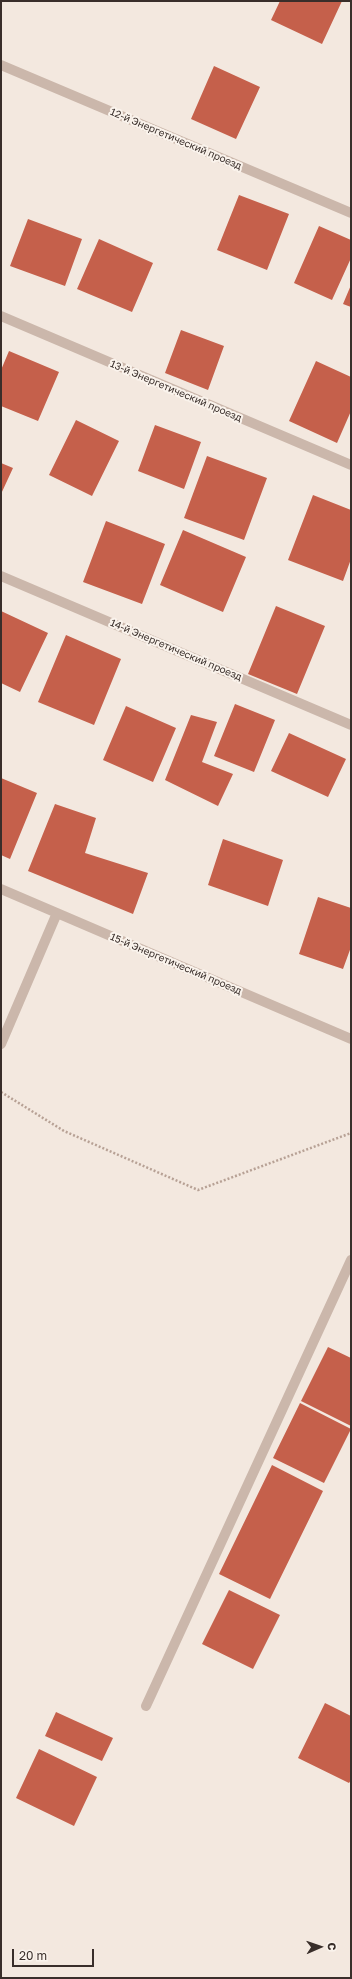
<!DOCTYPE html>
<html>
<head>
<meta charset="utf-8">
<style>
  body { margin:0 }
  #map { position:relative; width:352px; height:1979px; overflow:hidden; background:#f3e8df; font-family:"Golos Text",sans-serif }
  canvas { display:block }
  .frame { position:absolute; inset:0; border:2px solid #392e2a; pointer-events:none }
  .north { position:absolute; left:300px; top:1927px; width:40px; height:40px; -webkit-text-stroke:3px #faf3ec; paint-order:stroke; rotate:88deg; font-size:11px; font-weight:700; line-height:16px; text-align:center; color:#392e2a }
  .north::after { content:''; display:block; margin:auto; width:14px; height:18px; background:#392e2a; clip-path:polygon(50% 0,100% 100%,50% 72%,0 100%) }
  .scale { position:absolute; left:12px; top:1949px; width:82px; height:18px; box-sizing:border-box; border:2px solid #392e2a; border-top:0; padding-left:5px; font-size:12px; line-height:14px; white-space:nowrap; color:#392e2a; -webkit-text-stroke:3px #faf3ec; paint-order:stroke }
</style>
</head>
<body>
<div id="map">
<canvas width="352" height="1979"></canvas>
<div class="frame"></div>
<div class="north">С</div>
<div class="scale">20 m</div>
</div>
<script>
const c = document.querySelector('canvas').getContext('2d');
c.lineJoin = 'round';
function fillPath(path, color) {
  c.fillStyle = color;
  c.fill(path, 'evenodd');
}
function shape(rows) {
  const path = new Path2D();
  for (const r of rows) {
    path.moveTo(r[0], r[1]);
    for (let i = 2; i < r.length; i += 2) path.lineTo(r[i], r[i + 1]);
  }
  return path;
}
function strokePath(path, color, width, dash) {
  c.strokeStyle = color;
  c.lineWidth = width;
  c.lineCap = dash ? 'butt' : 'round';
  c.setLineDash(dash || []);
  c.stroke(path);
}
function write(font, color, halo, rows, align = 'center') {
  c.font = font + ' "Golos Text",sans-serif';
  c.lineWidth = 4;
  c.setLineDash([]);
  c.textBaseline = 'middle';
  c.strokeStyle = halo;
  c.fillStyle = color;
  for (const [text, x, y, turn = 0] of rows) {
    c.save();
    c.translate(x, y);
    c.rotate((+turn || 0) * Math.PI / 180);
    c.textAlign = isNaN(turn) ? turn : align;
    if (halo) c.strokeText(text, 0, 0);
    c.fillText(text, 0, 0);
    c.restore();
  }
}
const building = shape([
  [280,1,342,1,322,44,271,20],
  [214,66,260,87,236,139,191,119],
  [239,195,289,214,267,270,217,250],
  [28,219,82,239,65,286,10,266],
  [319,226,351,240,351,258,332,300,294,283],
  [99,239,153,263,132,312,77,289],
  [351,285,351,307,343,304],
  [181,330,224,346,208,390,165,373],
  [9,351,59,372,38,421,1,406,1,370],
  [316,361,351,377,351,411,337,443,289,421],
  [76,420,119,441,92,496,49,475],
  [155,425,201,442,184,489,138,471],
  [207,456,267,478,244,540,184,518],
  [1,463,13,468,1,494],
  [313,495,351,510,351,559,343,581,288,560],
  [106,521,165,544,142,604,83,582],
  [183,530,246,557,223,612,160,585],
  [276,606,325,626,297,694,248,674],
  [1,611,48,633,20,692,1,683],
  [66,635,121,659,94,725,38,702],
  [235,704,275,720,254,772,214,756],
  [126,706,176,728,153,782,103,760],
  [191,715,217,722,202,762,233,774,218,806,165,780],
  [289,733,346,759,328,797,271,771],
  [1,778,37,793,10,859,1,855],
  [55,804,96,818,85,853,148,873,133,914,28,871],
  [223,839,283,860,268,906,208,885],
  [318,897,351,908,351,947,343,969,299,954],
  [328,1347,351,1358,351,1426,301,1401],
  [300,1403,351,1429,324,1483,273,1458],
  [272,1465,323,1491,270,1599,219,1574],
  [229,1590,280,1615,253,1669,202,1644],
  [325,1703,351,1716,351,1780,349,1783,298,1758],
  [56,1712,113,1738,102,1761,45,1736],
  [39,1749,97,1777,74,1826,16,1798]
]);
const path = shape([
  [1,1092,64,1131,198,1190,351,1133]
]);
const service = shape([
  [146,1706,351,1260]
]);
const minor = shape([
  [1,65,351,213],
  [1,316,351,465],
  [1,576,351,725],
  [1,889,351,1039],
  [1,1044,57,913]
]);
const streetNames = [
  ["12-й Энергетический проезд",176,139,23],
  ["13-й Энергетический проезд",176,391,23],
  ["14-й Энергетический проезд",176,650,23],
  ["15-й Энергетический проезд",176,964,23]
];
fillPath(building, '#c5604b');
strokePath(path, '#b7a195', 2.5, [2, 2]);
strokePath(service, '#cbb7ab', 10);
strokePath(minor, '#cbb7ab', 10);
write('10px', '#392e2a', '#faf3ec', streetNames);
</script>
</body>
</html>
